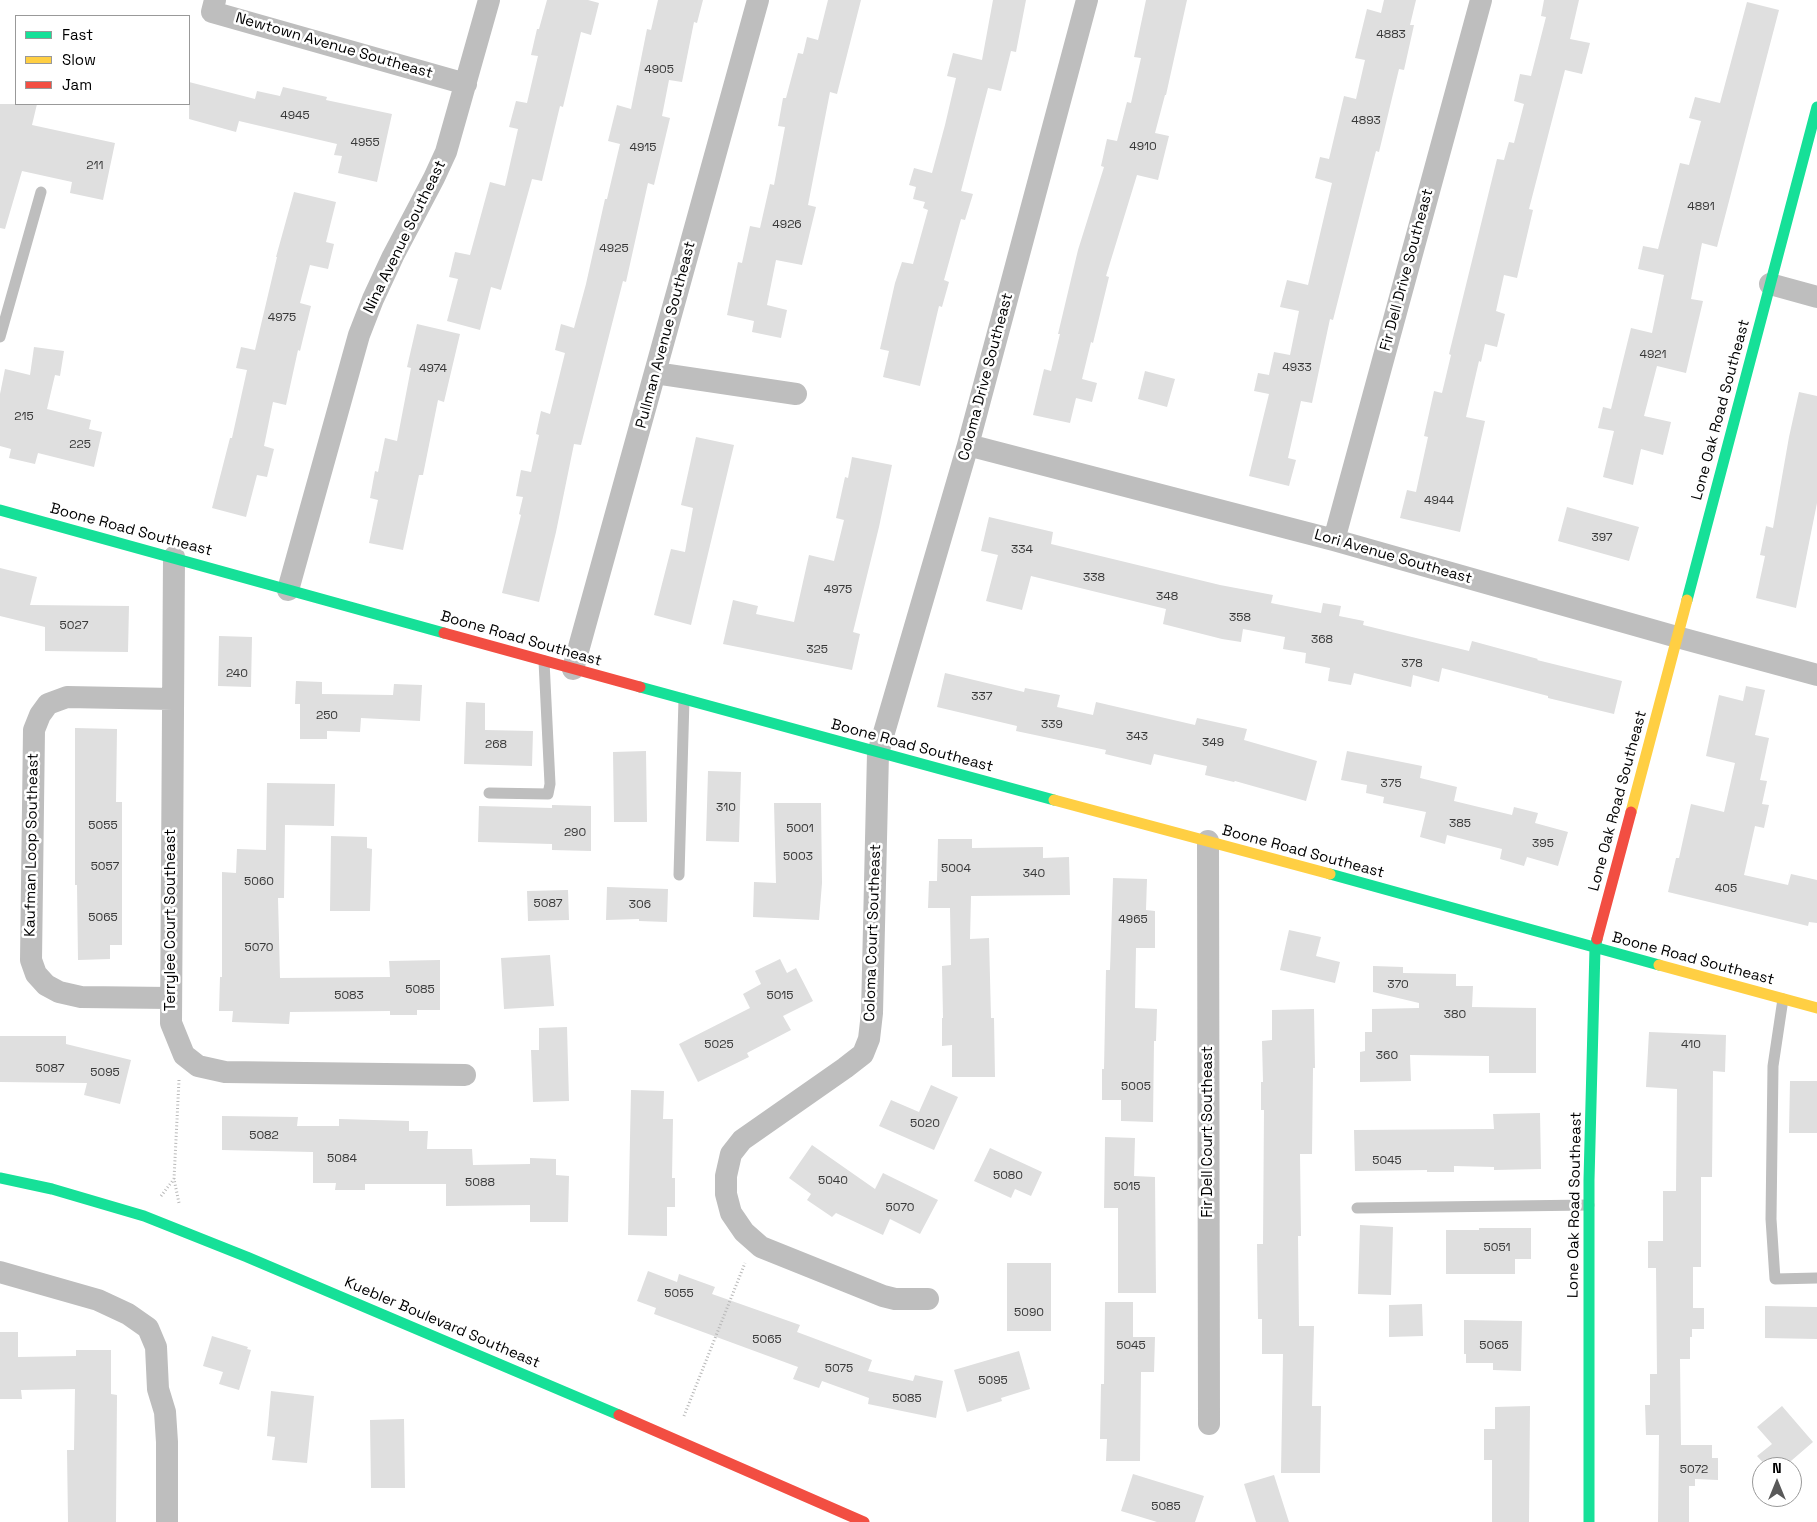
<!DOCTYPE html>
<html>
<head>
<meta charset="utf-8">
<style>
  body { margin:0 }
  #map { position:relative; width:1817px; height:1522px; overflow:hidden; background:#fff; font-family:"Space Grotesk",sans-serif }
  canvas { display:block }
  .legend { position:absolute; left:15px; top:15px; width:175px; height:90px; box-sizing:border-box; background:#fff; border:1px solid #999; margin:0; padding:6px 9px; list-style:none; font-size:15px; color:#000 }
  .legend li { display:flex; align-items:center; gap:10px; height:25px }
  .legend b { width:25px; border:1px solid #999 }
  .north { position:absolute; left:1752px; top:1457px; width:50px; height:50px; box-sizing:border-box; background:#fff; border:1px solid #999; border-radius:50%; rotate:0deg; font-size:14px; font-weight:700; line-height:20px; text-align:center; color:#000 }
  .north::after { content:''; display:block; margin:auto; width:18px; height:22px; background:#595959; clip-path:polygon(50% 0,100% 100%,50% 72%,0 100%) }
</style>
</head>
<body>
<div id="map">
<canvas width="1817" height="1522"></canvas>
<ul class="legend">
<li><b style="height:6px;background:#16e098"></b>Fast</li>
<li><b style="height:6px;background:#ffcf43"></b>Slow</li>
<li><b style="height:6px;background:#f24e42"></b>Jam</li>
</ul>
<div class="north">N</div>
</div>
<script>
const c = document.querySelector('canvas').getContext('2d');
c.lineJoin = 'round';
function fillPath(path, color) {
  c.fillStyle = color;
  c.fill(path, 'evenodd');
}
function shape(rows) {
  const path = new Path2D();
  for (const r of rows) {
    path.moveTo(r[0], r[1]);
    for (let i = 2; i < r.length; i += 2) path.lineTo(r[i], r[i + 1]);
  }
  return path;
}
function strokePath(path, color, width, dash) {
  c.strokeStyle = color;
  c.lineWidth = width;
  c.lineCap = dash ? 'butt' : 'round';
  c.setLineDash(dash || []);
  c.stroke(path);
}
function write(font, color, halo, rows, align = 'center') {
  c.font = font + ' "Space Grotesk",sans-serif';
  c.lineWidth = 5;
  c.setLineDash([]);
  c.textBaseline = 'middle';
  c.strokeStyle = halo;
  c.fillStyle = color;
  for (const [text, x, y, turn = 0] of rows) {
    c.save();
    c.translate(x, y);
    c.rotate((+turn || 0) * Math.PI / 180);
    c.textAlign = isNaN(turn) ? turn : align;
    if (halo) c.strokeText(text, 0, 0);
    c.fillText(text, 0, 0);
    c.restore();
  }
}
const building = shape([
  [547,0,588,0,599,3,591,35,581,32,563,107,560,106,542,181,532,179,501,290,491,287,480,330,447,321,458,279,449,277,455,252,470,255,490,182,505,186,518,129,509,127,516,101,527,103,538,56,531,55,537,29,539,29],
  [658,0,703,0,697,23,694,22,682,82,669,80,662,116,670,118,654,185,648,183,626,282,623,281,581,445,574,444,556,532,539,602,502,593,521,515,519,514,523,497,516,496,521,470,531,472,539,435,536,434,541,411,550,414,565,353,555,350,561,324,574,328,586,284,605,199,607,199,620,144,608,141,617,105,631,109,647,29,651,30],
  [828,0,861,0,837,94,830,92,808,205,816,207,802,265,776,260,767,305,787,310,781,338,752,332,754,321,727,315,738,262,742,263,750,226,760,228,770,184,774,185,785,127,778,126,783,98,786,98,798,53,803,54,807,37,818,40],
  [993,0,1026,0,1016,52,1011,51,1001,91,988,88,961,191,973,194,965,220,961,219,944,280,949,282,942,307,939,306,920,386,883,377,889,351,880,349,895,283,902,262,913,264,928,210,923,208,925,202,913,199,916,187,909,185,914,168,932,173,945,125,956,78,947,76,953,53,982,60],
  [1146,0,1187,0,1166,95,1165,95,1155,133,1169,136,1158,180,1137,175,1106,276,1109,277,1093,343,1091,342,1082,379,1097,383,1092,402,1076,398,1070,423,1033,415,1044,369,1051,371,1060,334,1058,334,1078,250,1104,167,1101,166,1107,139,1117,141,1127,102,1131,103,1141,58,1134,57],
  [1384,0,1416,0,1410,25,1414,25,1404,70,1399,69,1379,152,1376,151,1333,320,1330,319,1312,403,1301,401,1288,458,1296,460,1289,486,1249,476,1269,394,1254,391,1258,373,1269,375,1274,352,1290,355,1299,311,1280,307,1287,280,1308,285,1332,183,1315,178,1320,157,1329,159,1344,96,1356,99,1365,60,1355,58,1367,9,1381,13],
  [1544,0,1579,0,1570,39,1590,43,1582,74,1565,70,1529,209,1533,210,1517,278,1504,275,1496,311,1505,314,1497,347,1485,344,1481,362,1479,361,1466,417,1485,421,1460,532,1400,518,1407,490,1416,492,1428,437,1424,436,1434,391,1442,393,1451,355,1449,354,1497,159,1504,160,1509,142,1514,143,1524,104,1514,101,1520,74,1531,76,1546,17,1541,16],
  [1747,2,1779,10,1717,247,1702,243,1691,299,1703,301,1686,373,1657,366,1644,416,1671,422,1663,455,1641,449,1633,485,1603,477,1614,431,1598,428,1603,407,1611,409,1631,328,1652,333,1664,275,1638,269,1643,246,1658,249,1680,163,1689,165,1701,121,1689,118,1695,97,1720,103],
  [189,82,255,99,257,91,280,96,283,87,327,97,326,100,392,114,377,182,338,173,342,156,334,155,337,144,239,121,236,132,189,119],
  [0,104,37,104,32,125,115,143,103,200,70,193,72,182,22,171,5,229,0,228],
  [294,192,336,202,326,242,334,244,328,269,310,265,300,303,311,306,300,351,298,350,286,405,273,402,264,446,274,449,267,477,257,475,246,517,212,508,230,438,232,438,247,370,236,368,241,347,255,350,277,257,276,257],
  [417,324,460,334,444,402,438,400,423,475,419,475,403,550,369,543,378,500,370,498,375,471,378,472,385,438,397,441,411,368,407,367],
  [34,347,64,351,60,376,55,375,47,409,91,420,89,429,102,432,94,467,38,453,35,464,9,458,11,449,0,446,0,394,5,369,30,375],
  [1145,371,1175,379,1167,407,1138,399],
  [1799,392,1817,396,1817,503,1796,608,1756,598,1765,556,1760,555,1766,526,1773,528,1789,437],
  [696,437,734,445,691,625,654,615,671,549,685,552,693,508,681,505],
  [852,457,892,465,879,527,853,632,860,634,852,670,723,644,733,600,758,606,756,614,794,622,809,555,834,561,844,520,836,518,845,477,848,478],
  [1567,507,1639,527,1629,561,1558,541],
  [989,517,1053,532,1051,544,1220,585,1273,595,1271,603,1321,613,1323,603,1341,606,1339,616,1364,621,1363,625,1469,651,1472,641,1538,659,1537,660,1622,681,1614,714,1548,698,1548,696,1442,668,1439,682,1413,675,1411,687,1354,673,1351,685,1328,681,1330,668,1305,663,1306,653,1283,649,1285,637,1243,629,1241,642,1222,639,1163,624,1166,609,1031,576,1022,610,986,601,998,555,981,551],
  [0,568,37,577,30,605,129,606,128,652,45,651,45,627,0,616],
  [219,636,252,637,251,687,218,686],
  [945,673,1024,692,1025,688,1060,695,1057,707,1093,715,1096,702,1195,725,1197,718,1247,729,1244,740,1317,761,1306,801,1235,781,1234,782,1205,775,1207,766,1154,754,1151,765,1105,754,1106,750,1016,731,1017,726,937,707],
  [296,681,322,682,322,694,393,695,394,684,422,685,420,721,361,718,360,732,327,731,327,739,300,739,300,704,295,704],
  [1746,686,1765,690,1755,735,1769,738,1760,780,1767,781,1762,804,1769,805,1764,828,1755,826,1744,875,1788,885,1791,874,1817,880,1817,923,1809,922,1808,926,1668,892,1676,858,1679,858,1691,804,1724,812,1735,763,1706,756,1719,695,1743,701],
  [466,702,485,703,485,730,533,731,532,766,464,764],
  [75,728,117,729,116,802,122,802,122,945,110,945,110,959,78,960,77,885,75,885],
  [646,751,647,822,614,822,613,752],
  [1347,751,1422,766,1420,778,1457,787,1454,801,1512,815,1514,807,1538,813,1535,823,1568,832,1558,866,1527,857,1524,866,1500,859,1502,849,1447,835,1445,844,1420,837,1426,812,1383,803,1384,797,1366,793,1367,785,1341,780],
  [708,771,741,772,739,842,706,841],
  [267,783,335,784,334,826,285,825,284,898,278,898,280,978,390,977,389,961,440,960,440,1010,417,1010,417,1015,390,1015,390,1011,290,1012,289,1024,232,1022,233,1011,219,1011,220,977,222,977,222,872,236,873,237,849,266,850],
  [774,803,821,803,822,883,819,920,753,917,754,882,776,883],
  [552,805,591,806,591,851,552,850,552,844,478,842,479,806,552,808],
  [331,836,367,837,367,848,372,849,370,911,330,911],
  [938,839,972,839,972,848,1043,847,1043,858,1069,857,1070,895,971,896,970,939,989,938,991,1018,994,1018,995,1077,952,1077,952,1045,942,1046,942,1018,943,1018,942,966,951,965,950,908,928,908,929,881,937,881],
  [1113,878,1147,879,1146,910,1155,911,1155,948,1136,948,1135,1008,1157,1009,1156,1041,1154,1041,1153,1122,1121,1121,1121,1100,1102,1100,1102,1069,1104,1069,1106,970,1110,970],
  [607,887,668,889,667,922,639,921,639,919,606,920],
  [568,890,569,920,528,921,527,891],
  [1289,930,1321,937,1316,956,1340,962,1335,983,1280,970],
  [550,955,554,1006,504,1009,501,958],
  [780,959,787,973,796,968,813,1001,783,1016,791,1030,747,1053,749,1057,698,1082,679,1044,750,1008,743,994,761,984,755,971],
  [1373,966,1403,967,1403,973,1456,974,1456,986,1473,986,1472,1007,1536,1008,1536,1073,1489,1073,1489,1056,1410,1055,1411,1081,1360,1082,1360,1052,1365,1051,1365,1032,1372,1032,1372,1009,1419,1008,1419,1003,1373,992],
  [1314,1009,1315,1068,1313,1068,1312,1154,1300,1154,1301,1236,1298,1236,1299,1326,1314,1326,1312,1406,1321,1406,1320,1473,1281,1473,1283,1354,1262,1354,1262,1319,1258,1319,1257,1244,1263,1244,1264,1110,1261,1110,1261,1082,1263,1082,1262,1041,1272,1040,1272,1010],
  [567,1027,569,1101,533,1102,531,1050,539,1050,539,1028],
  [1649,1032,1726,1035,1725,1072,1713,1071,1712,1177,1701,1177,1701,1267,1693,1267,1693,1308,1704,1308,1704,1329,1692,1329,1692,1337,1690,1337,1690,1359,1680,1359,1681,1445,1712,1445,1712,1458,1718,1458,1718,1480,1695,1479,1695,1486,1689,1486,1689,1522,1658,1522,1659,1435,1646,1435,1645,1405,1650,1405,1650,1374,1657,1374,1656,1268,1648,1268,1648,1241,1663,1241,1663,1191,1676,1191,1677,1089,1646,1087],
  [0,1036,66,1036,66,1044,131,1060,120,1104,84,1095,87,1083,0,1082],
  [1790,1081,1817,1081,1817,1133,1789,1133],
  [931,1085,958,1097,934,1150,879,1126,891,1100,919,1112],
  [631,1090,664,1091,663,1119,673,1119,672,1178,675,1178,675,1207,667,1207,667,1236,628,1235],
  [1540,1113,1541,1169,1494,1170,1494,1167,1454,1166,1454,1172,1427,1172,1427,1170,1355,1171,1354,1130,1494,1129,1493,1114],
  [222,1116,298,1117,297,1126,339,1126,339,1119,409,1121,409,1131,428,1131,427,1149,472,1149,473,1165,530,1164,530,1158,556,1159,556,1175,569,1176,568,1222,530,1222,530,1205,446,1206,446,1184,365,1184,365,1190,335,1190,336,1183,313,1183,313,1152,222,1150],
  [1105,1137,1135,1138,1134,1176,1155,1177,1156,1293,1118,1293,1118,1208,1104,1208],
  [812,1145,875,1189,883,1173,938,1200,920,1234,890,1219,883,1235,836,1213,832,1217,807,1200,811,1194,789,1178],
  [990,1148,1042,1172,1031,1196,1015,1189,1011,1198,974,1181],
  [1360,1225,1393,1227,1391,1295,1358,1294],
  [1479,1228,1531,1228,1531,1259,1515,1259,1515,1274,1446,1274,1446,1230,1479,1230],
  [1007,1263,1051,1263,1051,1331,1007,1331],
  [648,1271,677,1282,679,1274,715,1287,712,1294,800,1325,797,1332,872,1360,868,1371,913,1381,915,1375,943,1381,936,1418,868,1404,869,1398,822,1381,819,1388,793,1379,798,1367,654,1314,656,1308,637,1301],
  [1105,1302,1133,1302,1133,1337,1155,1337,1154,1372,1141,1372,1140,1461,1106,1461,1107,1439,1100,1439,1101,1384,1104,1384],
  [1422,1304,1423,1336,1389,1337,1389,1305],
  [1765,1306,1817,1307,1817,1339,1765,1338],
  [1464,1320,1522,1321,1521,1371,1493,1370,1493,1363,1466,1363,1466,1354,1464,1354],
  [0,1332,18,1332,18,1357,76,1356,76,1350,111,1350,111,1394,117,1395,116,1522,68,1522,67,1450,74,1450,75,1389,21,1390,22,1399,0,1399],
  [212,1336,248,1347,247,1349,251,1350,239,1390,219,1384,223,1372,203,1366],
  [1019,1351,1030,1389,1001,1398,1002,1401,967,1412,954,1370],
  [271,1391,314,1396,307,1463,272,1460,275,1437,267,1436],
  [1530,1406,1529,1522,1492,1522,1492,1460,1484,1460,1484,1429,1495,1429,1495,1407],
  [1782,1406,1813,1442,1784,1467,1767,1467,1757,1456,1772,1444,1757,1427],
  [404,1419,405,1488,371,1488,370,1420],
  [1133,1474,1204,1496,1195,1522,1157,1522,1121,1511],
  [1274,1475,1289,1522,1256,1522,1244,1484]
]);
const path = shape([
  [179,1080,174,1179,179,1203],
  [161,1196,174,1179],
  [684,1416,745,1263]
]);
const lane = shape([
  [0,337,41,192],
  [489,793,548,794,550,784,544,661],
  [679,875,684,699],
  [1783,999,1773,1066,1771,1219,1775,1279,1817,1278],
  [1357,1208,1589,1205]
]);
const street = shape([
  [215,0,212,12,466,84],
  [1770,284,1817,297],
  [655,373,796,394],
  [968,445,1334,540,1677,637,1817,675],
  [1334,540,1481,0],
  [174,557,171,1023,184,1055,198,1066,225,1072,465,1075],
  [288,590,359,335,373,299,393,256,434,178,446,152,489,0],
  [573,669,758,0],
  [1208,841,1209,1424],
  [170,998,81,997,59,992,46,985,36,974,31,960,34,730,40,715,48,704,67,697,173,699],
  [0,1272,98,1300,128,1314,148,1328,156,1347,158,1389,165,1412,167,1442,167,1522],
  [928,1299,895,1299,883,1296,761,1247,744,1232,731,1213,726,1194,726,1176,731,1154,742,1140,845,1068,863,1054,869,1039,872,1013,878,753,968,445,1087,0]
]);
const fast = shape([
  [0,510,444,633],
  [1687,600,1817,107],
  [640,687,1054,800],
  [1330,874,1659,965],
  [0,1178,52,1189,144,1216,247,1257,619,1415],
  [1589,1522,1589,1180,1595,948,1597,939]
]);
const slow = shape([
  [1054,800,1330,874],
  [1631,812,1687,600],
  [1659,965,1817,1008]
]);
const jam = shape([
  [444,633,640,687],
  [1597,939,1631,812],
  [619,1415,864,1522]
]);
const numberNames = [
  ["4883",1391,35],
  ["4905",659,70],
  ["4945",295,116],
  ["4893",1366,121],
  ["4955",365,143],
  ["4910",1143,147],
  ["4915",643,148],
  ["211",95,166],
  ["4891",1701,207],
  ["4926",787,225],
  ["4925",614,249],
  ["4975",282,318],
  ["4921",1653,355],
  ["4933",1297,368],
  ["4974",433,369],
  ["215",24,417],
  ["225",80,445],
  ["4944",1439,501],
  ["397",1602,538],
  ["334",1022,550],
  ["338",1094,578],
  ["4975",838,590],
  ["348",1167,597],
  ["358",1240,618],
  ["5027",74,626],
  ["368",1322,640],
  ["325",817,650],
  ["378",1412,664],
  ["240",237,674],
  ["337",982,697],
  ["250",327,716],
  ["339",1052,725],
  ["343",1137,737],
  ["349",1213,743],
  ["268",496,745],
  ["375",1391,784],
  ["310",726,808],
  ["385",1460,824],
  ["5055",103,826],
  ["5001",800,829],
  ["290",575,833],
  ["395",1543,844],
  ["5003",798,857],
  ["5057",105,867],
  ["5004",956,869],
  ["340",1034,874],
  ["5060",259,882],
  ["405",1726,889],
  ["5087",548,904],
  ["306",640,905],
  ["5065",103,918],
  ["4965",1133,920],
  ["5070",259,948],
  ["370",1398,985],
  ["5085",420,990],
  ["5083",349,996],
  ["5015",780,996],
  ["380",1455,1015],
  ["5025",719,1045],
  ["410",1691,1045],
  ["360",1387,1056],
  ["5087",50,1069],
  ["5095",105,1073],
  ["5005",1136,1087],
  ["5020",925,1124],
  ["5082",264,1136],
  ["5084",342,1159],
  ["5045",1387,1161],
  ["5080",1008,1176],
  ["5040",833,1181],
  ["5088",480,1183],
  ["5015",1127,1187],
  ["5070",900,1208],
  ["5051",1497,1248],
  ["5055",679,1294],
  ["5090",1029,1313],
  ["5065",767,1340],
  ["5045",1131,1346],
  ["5065",1494,1346],
  ["5075",839,1369],
  ["5095",993,1381],
  ["5085",907,1399],
  ["5072",1694,1470],
  ["5085",1166,1507]
];
const streetNames = [
  ["Newtown Avenue Southeast",334,46,16],
  ["Nina Avenue Southeast",405,237,-64],
  ["Fir Dell Drive Southeast",1407,270,-75],
  ["Pullman Avenue Southeast",666,335,-75],
  ["Coloma Drive Southeast",986,377,-75],
  ["Lone Oak Road Southeast",1721,410,-75],
  ["Boone Road Southeast",131,530,15],
  ["Lori Avenue Southeast",1393,557,16],
  ["Boone Road Southeast",521,639,16],
  ["Boone Road Southeast",912,746,15],
  ["Lone Oak Road Southeast",1618,801,-75],
  ["Kaufman Loop Southeast",32,845,-89],
  ["Boone Road Southeast",1303,852,15],
  ["Terrylee Court Southeast",171,920,-90],
  ["Coloma Court Southeast",873,933,-88],
  ["Boone Road Southeast",1693,959,15],
  ["Fir Dell Court Southeast",1208,1132,-90],
  ["Lone Oak Road Southeast",1575,1205,-89],
  ["Kuebler Boulevard Southeast",442,1323,23]
];
fillPath(building, '#dfdfdf');
strokePath(path, '#b9b9b9', 3, [1, 2.5]);
strokePath(lane, '#bebebe', 11);
strokePath(street, '#bebebe', 22);
strokePath(fast, '#16e098', 11);
strokePath(slow, '#ffcf43', 11);
strokePath(jam, '#f24e42', 11);
write('12px', '#383838', null, numberNames);
write('15px', '#000', '#fff', streetNames);
</script>
</body>
</html>
